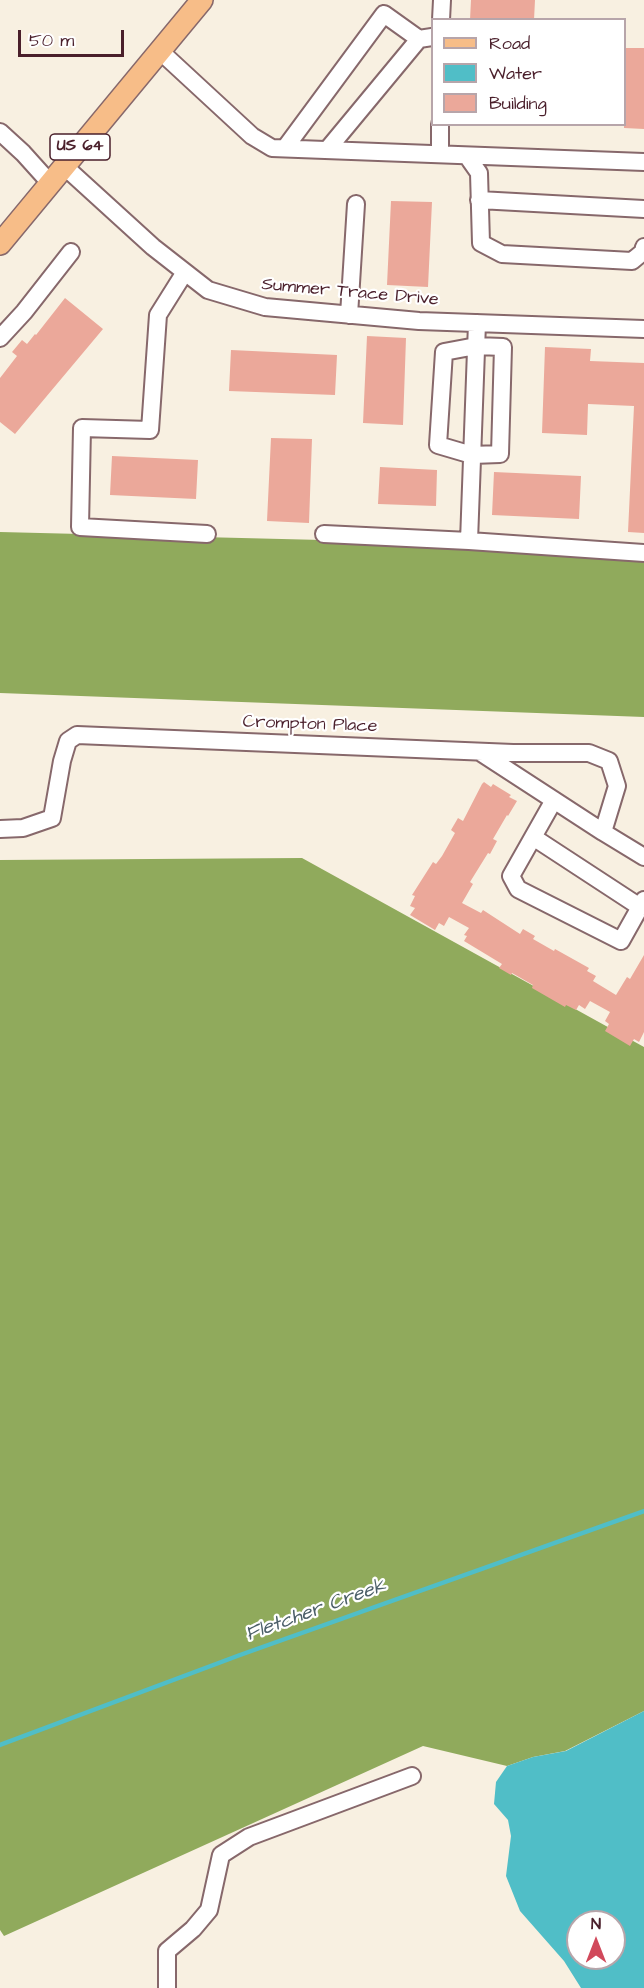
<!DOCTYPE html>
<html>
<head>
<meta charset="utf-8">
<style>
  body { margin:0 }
  #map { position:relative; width:644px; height:1988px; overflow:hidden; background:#f8f0e1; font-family:"Architects Daughter",sans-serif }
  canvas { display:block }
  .legend { position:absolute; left:431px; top:18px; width:195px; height:108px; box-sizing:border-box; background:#fff; border:2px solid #b7a5aa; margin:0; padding:8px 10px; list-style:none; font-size:18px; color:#4a1f2b }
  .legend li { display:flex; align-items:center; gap:12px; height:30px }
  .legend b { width:30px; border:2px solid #b7a5aa }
  .north { position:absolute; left:566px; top:1910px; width:60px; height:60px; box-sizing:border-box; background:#fff; border:2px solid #b7a5aa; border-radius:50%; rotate:0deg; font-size:16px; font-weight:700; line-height:24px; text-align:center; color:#4a1f2b }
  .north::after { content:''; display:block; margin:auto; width:21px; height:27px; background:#d1495b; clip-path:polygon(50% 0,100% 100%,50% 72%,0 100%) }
  .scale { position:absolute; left:18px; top:30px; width:106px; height:27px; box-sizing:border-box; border:3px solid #4a1f2b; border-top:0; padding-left:8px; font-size:18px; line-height:21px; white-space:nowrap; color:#4a1f2b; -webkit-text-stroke:4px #fff; paint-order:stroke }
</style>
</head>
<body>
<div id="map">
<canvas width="644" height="1988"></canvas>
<ul class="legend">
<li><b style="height:8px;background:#f7bd88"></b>Road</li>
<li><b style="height:16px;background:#50bec7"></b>Water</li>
<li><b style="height:16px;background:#eba89a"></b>Building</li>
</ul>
<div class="north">N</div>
<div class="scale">50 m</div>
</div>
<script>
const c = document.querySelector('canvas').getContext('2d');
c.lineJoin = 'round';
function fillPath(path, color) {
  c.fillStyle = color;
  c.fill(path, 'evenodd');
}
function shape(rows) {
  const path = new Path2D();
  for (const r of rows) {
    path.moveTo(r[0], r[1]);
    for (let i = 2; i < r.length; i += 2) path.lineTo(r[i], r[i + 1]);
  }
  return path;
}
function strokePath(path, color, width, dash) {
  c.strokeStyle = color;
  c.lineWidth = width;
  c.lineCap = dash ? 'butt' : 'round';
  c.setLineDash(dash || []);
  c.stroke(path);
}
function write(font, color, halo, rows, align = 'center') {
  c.font = font + ' "Architects Daughter",sans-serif';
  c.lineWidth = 4.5;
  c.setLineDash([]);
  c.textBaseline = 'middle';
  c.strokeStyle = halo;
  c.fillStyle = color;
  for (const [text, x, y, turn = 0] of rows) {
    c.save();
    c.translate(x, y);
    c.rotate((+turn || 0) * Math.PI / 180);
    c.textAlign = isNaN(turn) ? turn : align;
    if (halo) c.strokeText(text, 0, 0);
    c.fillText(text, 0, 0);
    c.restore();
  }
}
const forest = shape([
  [0,532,644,548,644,717,0,693],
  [302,858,644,1047,644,1711,565,1751,533,1757,507,1766,423,1746,4,1936,0,1930,0,860]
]);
const water = shape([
  [644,1711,644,1988,581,1988,564,1961,520,1911,506,1876,511,1836,508,1820,494,1804,496,1782,507,1766,533,1757,566,1751],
  [578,1922,614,1922,614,1958,578,1958]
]);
const stream = shape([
  [0,1745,240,1655,644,1511]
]);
const building = shape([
  [471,0,535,0,534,20,470,20],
  [624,48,644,48,644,129,624,128],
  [391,201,432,202,428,287,387,285],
  [65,298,103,329,15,434,0,422,0,378,17,356,12,352,22,340,27,344,35,334,36,335],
  [367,336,406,338,403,425,363,423],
  [545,347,591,349,590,361,644,363,644,533,628,532,634,406,588,404,587,435,542,433],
  [231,350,337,355,335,395,229,391],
  [271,438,312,439,309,523,267,521],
  [112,456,198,460,196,499,110,495],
  [380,467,437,470,436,506,378,504],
  [494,472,581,476,579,519,492,515],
  [484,782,491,787,493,784,511,795,509,797,517,801,508,816,507,815,493,839,497,841,490,854,488,853,470,882,473,884,462,903,481,913,483,910,520,934,523,929,535,936,533,939,554,951,555,949,589,968,587,971,596,976,593,981,616,995,627,977,630,979,644,955,644,1032,639,1042,634,1039,630,1046,605,1031,609,1024,605,1021,610,1012,590,1001,585,1009,579,1005,576,1010,566,1005,565,1007,532,988,533,985,512,973,511,975,499,968,502,964,464,941,467,936,464,935,469,928,449,917,444,926,439,923,435,930,410,915,415,908,410,906,415,896,412,895,433,862,436,864,442,856,455,833,451,830,458,818,463,821,482,784]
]);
const minor = shape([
  [441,20,442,0],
  [160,51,252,136,272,148,644,162],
  [0,132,23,153,50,183],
  [285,148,384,14,419,39,432,37],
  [327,150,419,39],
  [440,154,440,124],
  [467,156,479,173,481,243,502,254,632,261,643,252,644,247],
  [64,166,153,247,208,290,265,307,419,321,644,329],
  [479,200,644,209],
  [185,272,158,315,150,430,82,428,80,527,207,534],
  [349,315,356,204],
  [0,338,24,312,71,252],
  [476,346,503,347,500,454,472,455,438,445,444,352,476,346],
  [324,534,469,541,477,323],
  [469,541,644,553],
  [480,752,603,832,644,857],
  [554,800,511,876,518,889,621,941,644,900],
  [0,829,23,828,52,818,62,761,68,741,77,735,513,753,589,753,609,761,617,786,603,832],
  [533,837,640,907],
  [167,1988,167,1951,193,1929,209,1910,221,1855,249,1837,412,1776]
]);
const major = shape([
  [0,244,202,0]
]);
const shields = [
  [80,147,60]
];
const shieldNames = [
  ["US 64",80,147]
];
const streetNames = [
  ["Summer Trace Drive",350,293,5],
  ["Crompton Place",310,725,2]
];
const waterNames = [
  ["Fletcher Creek",316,1611,-20]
];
fillPath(forest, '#90aa5c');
fillPath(water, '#50bec7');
strokePath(stream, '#50bec7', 4.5);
fillPath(building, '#eba89a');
strokePath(minor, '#87686b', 20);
strokePath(major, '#87686b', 24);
strokePath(minor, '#fff', 16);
strokePath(major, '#f7bd88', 21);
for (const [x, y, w] of shields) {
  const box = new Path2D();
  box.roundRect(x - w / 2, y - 13, w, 26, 4.5);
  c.fillStyle = '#fff';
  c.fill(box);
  strokePath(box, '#4a1f2b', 1.5);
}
write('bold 16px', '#4a1f2b', null, shieldNames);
write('18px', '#4a1f2b', '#fff', streetNames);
write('italic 20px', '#4c5f69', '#fff', waterNames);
</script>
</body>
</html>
